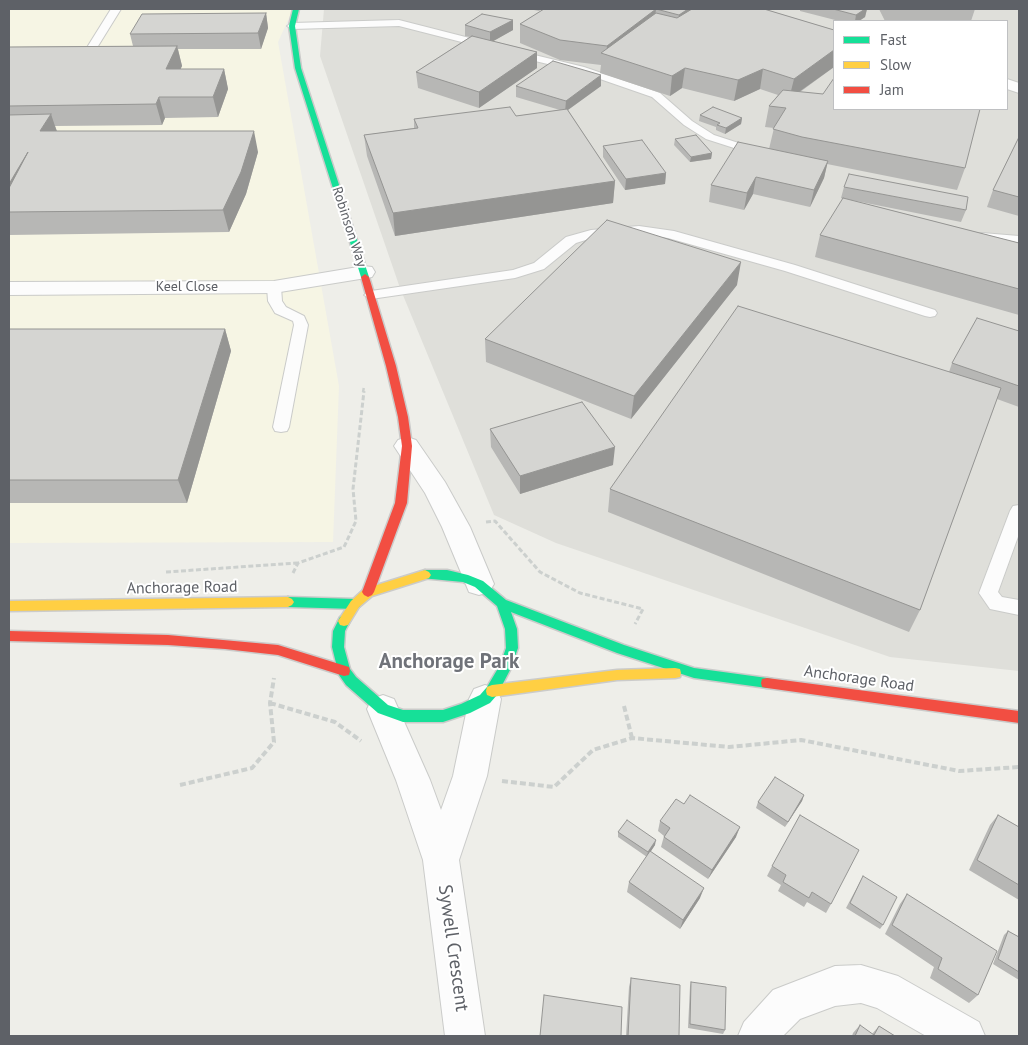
<!DOCTYPE html>
<html>
<head>
<meta charset="utf-8">
<style>
  body { margin:0 }
  #map { position:relative; width:1028px; height:1045px; overflow:hidden; background:#eeeee9; font-family:"PT Sans",sans-serif }
  canvas { display:block }
  .frame { position:absolute; inset:0; border:10px solid #5e6167; pointer-events:none }
  .legend { position:absolute; left:833px; top:20px; width:175px; height:90px; box-sizing:border-box; background:#fff; border:1px solid #bfc0c2; margin:0; padding:6px 9px; list-style:none; font-size:15px; color:#5e6167 }
  .legend li { display:flex; align-items:center; gap:10px; height:25px }
  .legend b { width:25px; border:1px solid #bfc0c2 }
</style>
</head>
<body>
<div id="map">
<canvas width="1028" height="1045"></canvas>
<div class="frame"></div>
<ul class="legend">
<li><b style="height:6px;background:#16e098"></b>Fast</li>
<li><b style="height:6px;background:#ffcf43"></b>Slow</li>
<li><b style="height:6px;background:#f24e42"></b>Jam</li>
</ul>
</div>
<script>
const c = document.querySelector('canvas').getContext('2d');
c.lineJoin = 'round';
function fillPath(path, color) {
  c.fillStyle = color;
  c.fill(path, 'evenodd');
}
function shape(rows) {
  const path = new Path2D();
  for (const r of rows) {
    path.moveTo(r[0], r[1]);
    for (let i = 2; i < r.length; i += 2) path.lineTo(r[i], r[i + 1]);
  }
  return path;
}
function strokePath(path, color, width, dash) {
  c.strokeStyle = color;
  c.lineWidth = width;
  c.lineCap = dash ? 'butt' : 'round';
  c.setLineDash(dash || []);
  c.stroke(path);
}
function write(font, color, halo, rows, align = 'center') {
  c.font = font + ' "PT Sans",sans-serif';
  c.lineWidth = 4;
  c.setLineDash([]);
  c.textBaseline = 'middle';
  c.strokeStyle = halo;
  c.fillStyle = color;
  for (const [text, x, y, turn = 0] of rows) {
    c.save();
    c.translate(x, y);
    c.rotate((+turn || 0) * Math.PI / 180);
    c.textAlign = isNaN(turn) ? turn : align;
    if (halo) c.strokeText(text, 0, 0);
    c.fillText(text, 0, 0);
    c.restore();
  }
}
const commercial = shape([
  [9,9,293,9,278,42,339,386,333,542,9,543]
]);
const industrial = shape([
  [324,9,1019,9,1019,671,890,657,556,543,494,515,400,288,320,56],
  [834,21,1007,21,1007,109,834,109]
]);
const pathFar2 = shape([
  [363,392,364,387]
]);
const pathFar1 = shape([
  [486,522,495,521,540,572,580,593,643,609,635,624],
  [166,572,297,563],
  [293,573,298,563,344,547,356,521,353,489,364,391]
]);
const path = shape([
  [270,703,335,722,361,741],
  [624,706,632,738],
  [502,781,554,787,593,750,632,738,729,747,801,740,959,771,1019,767],
  [180,785,252,768,274,742,270,703,274,678]
]);
const lane = shape([
  [111,9,121,9,95,51,87,51,86,49,111,9],
  [399,20,493,44,494,46,489,49,399,26,292,29,287,26,292,23,399,20],
  [514,50,584,67,660,93,692,121,714,135,763,151,765,153,759,156,706,139,684,125,652,97,577,71,510,55,510,51,514,50],
  [639,226,674,231,795,265,935,310,937,313,935,316,930,317,925,316,785,271,668,238,639,234,592,238,576,243,544,269,515,278,371,299,364,295,371,291,513,270,534,263,566,237,591,230,639,226],
  [982,233,1019,236,1019,244,977,240,976,237,977,234,982,233],
  [274,283,281,287,282,301,286,307,304,316,308,325,289,427,287,431,281,432,275,431,273,427,294,325,293,321,275,313,268,301,267,287,274,283],
  [1019,505,1019,534,998,592,1002,597,1019,600,1019,615,990,609,979,593,1010,511,1013,506,1019,505]
]);
const street = shape([
  [1007,79,1019,83,1019,93,1007,89,1007,79],
  [364,266,372,267,375,272,372,277,274,293,9,295,9,282,274,281,364,266],
  [407,437,416,440,445,482,470,527,494,584,489,592,479,595,469,592,442,527,425,493,394,446,398,440,407,437],
  [485,685,496,689,501,699,487,776,459,860,485,1036,445,1036,423,860,396,780,367,709,372,699,383,695,394,699,430,780,441,810,453,776,469,699,474,689,485,685],
  [861,965,898,976,979,1022,985,1036,926,1036,877,1008,861,1003,835,1006,800,1019,783,1036,738,1036,744,1022,773,990,835,966,861,965]
]);
const fast = shape([
  [293,9,299,9,295,26,301,68,369,277,368,279,362,279,361,277,295,68,289,26,293,9],
  [425,570,447,570,468,575,483,581,506,600,624,645,694,668,767,678,772,679,773,683,772,687,767,688,694,678,617,653,511,612,517,629,518,648,510,670,497,695,490,703,470,713,443,722,403,722,378,713,346,685,339,675,332,647,333,631,340,617,344,616,348,617,350,621,345,631,344,647,350,669,356,677,388,705,403,710,443,710,461,704,480,695,487,687,500,665,506,648,505,629,497,606,475,587,463,582,421,578,419,575,421,572,425,570],
  [288,597,355,599,359,601,361,604,359,607,355,609,288,607,284,605,282,602,284,599,288,597]
]);
const slow = shape([
  [425,570,429,572,431,575,429,578,372,596,359,607,348,625,344,626,340,625,338,621,351,601,364,589,425,570],
  [288,597,292,599,294,602,292,605,288,607,9,611,9,601,288,597],
  [675,668,680,669,681,673,680,677,675,678,617,680,492,697,487,695,486,691,487,687,492,685,617,670,675,668]
]);
const jam = shape([
  [365,274,369,277,396,366,408,417,412,446,407,503,374,592,372,595,368,597,364,595,362,592,395,503,402,446,398,417,386,366,361,277,365,274],
  [9,631,168,635,278,645,349,667,350,671,349,675,344,676,278,655,225,649,168,645,9,641,9,631],
  [767,678,1019,711,1019,723,767,688,762,687,761,683,762,679,767,678]
]);
const wall = shape([
  [529,9,542,9,539,11],
  [544,9,764,9,834,30,834,67,800,92,965,168,957,190,827,164,824,178,810,207,753,194,744,210,709,202,711,185,769,149,774,128,765,127,769,106,778,95,760,89,734,101,682,88,670,96,600,73,601,65,560,60,520,43,520,24],
  [800,9,867,9,865,17,859,21,839,21,800,11],
  [879,9,975,9,971,21,885,21],
  [266,13,268,28,261,49,178,49,182,66,180,69,224,69,228,89,218,117,165,118,162,125,55,126,57,131,258,152,246,194,229,232,9,235,9,47,133,46,130,34],
  [465,25,513,30,493,41,537,52,537,68,479,108,418,88,416,72,470,37,465,36],
  [516,86,601,86,568,110,615,181,613,203,395,236,367,156,364,135,414,128,414,119,516,116,560,110,516,97],
  [700,115,742,118,741,124,725,134,716,130,716,127,699,121],
  [1019,137,1019,216,987,207,993,190],
  [675,139,712,153,711,159,690,162,674,145],
  [603,146,666,173,665,184,625,190,603,157],
  [844,187,966,210,961,222,851,200,1019,243,1019,315,815,257,820,235,843,199,841,198],
  [737,285,631,419,486,362,485,339],
  [9,329,225,329,231,351,187,503,9,503],
  [1019,331,1019,407,997,399,920,610,909,632,608,512,610,489,949,372,952,363],
  [490,429,613,465,520,494,491,447],
  [804,795,802,801,785,827,756,808,758,802],
  [684,804,736,837,708,879,661,847,664,836,658,831,660,821],
  [998,815,1019,827,1019,900,969,870,990,825],
  [618,832,655,845,647,857,618,837],
  [772,866,831,904,826,913,807,902,804,907,778,891,781,885,767,876],
  [863,876,883,925,880,929,846,908],
  [629,882,700,898,680,929,627,892],
  [907,894,978,995,969,1003,930,978,934,967,885,934,900,904],
  [1008,931,1019,937,1019,980,993,964,1004,935],
  [631,978,679,1036,626,1036,629,987],
  [691,982,725,1030,723,1034,688,1028,690,986],
  [860,1025,872,1034,879,1026,895,1036,852,1036,853,1033]
]);
const shadedWall = shape([
  [656,9,654,28,606,55,607,46],
  [688,9,694,9,676,35,679,15],
  [865,9,867,9,865,17,859,21,855,21,856,15],
  [266,13,268,28,261,49,258,33],
  [513,20,513,30,490,43,490,32],
  [177,46,182,66,171,90,166,69],
  [834,50,834,67,789,99,794,79],
  [537,52,537,68,479,108,479,92],
  [685,68,682,88,670,96,672,76],
  [224,69,228,89,218,117,213,97],
  [763,69,760,89,734,101,738,80],
  [601,75,601,86,565,112,566,101],
  [159,97,165,118,162,125,156,104],
  [51,114,58,135,40,131],
  [742,118,741,124,725,134,726,128],
  [254,131,258,152,246,194,229,232,223,210],
  [28,152,9,212,9,184],
  [712,153,711,159,690,162,691,157],
  [828,161,824,178,810,207,814,190],
  [666,173,665,184,625,190,626,179],
  [756,177,753,194,744,210,747,193],
  [615,181,613,203,395,236,393,213],
  [741,262,737,285,631,419,634,396],
  [225,329,231,351,187,503,178,480],
  [615,447,613,465,520,494,520,476],
  [804,795,802,801,785,827,788,822],
  [740,827,736,837,708,879,712,870],
  [656,840,655,845,647,857,648,852],
  [704,888,700,898,680,929,683,920]
]);
const building = shape([
  [544,9,688,9,679,15,656,9,607,46,560,40,520,24,544,9],
  [692,9,764,9,834,30,834,50,794,79,763,69,738,80,685,68,672,76,601,53,656,13,677,18,692,9],
  [833,9,865,9,856,15,833,9],
  [266,13,258,33,130,34,142,14,266,13],
  [482,14,513,20,490,32,465,25,482,14],
  [472,36,537,52,479,92,416,72,472,36],
  [177,46,166,69,224,69,213,97,159,97,156,104,9,106,9,47,177,46],
  [553,61,601,75,566,101,516,86,553,61],
  [834,78,834,109,980,109,965,168,802,137,773,129,786,108,769,106,783,90,823,94,834,78],
  [510,107,516,116,567,109,615,181,393,213,364,135,418,128,414,119,510,107],
  [713,107,742,118,726,128,717,125,720,123,700,115,713,107],
  [51,114,40,131,254,131,241,172,223,210,9,212,9,188,28,152,9,184,9,115,51,114],
  [696,135,712,153,691,157,675,139,696,135],
  [1019,137,1019,197,993,190,1019,137],
  [642,140,666,173,626,179,603,146,642,140],
  [738,142,828,161,814,190,756,177,747,193,711,185,738,142],
  [849,174,968,197,966,210,844,187,849,174],
  [843,198,1019,243,1019,289,820,235,843,198],
  [607,220,741,262,634,396,485,339,607,220],
  [738,306,1001,388,920,610,610,489,738,306],
  [977,318,1019,331,1019,386,952,363,977,318],
  [9,329,225,329,178,480,9,480,9,329],
  [582,402,615,447,520,476,490,429,582,402],
  [775,777,804,795,788,822,758,802,775,777],
  [690,795,740,827,712,870,664,837,670,828,660,821,676,799,684,804,690,795],
  [800,815,859,850,831,904,812,892,809,898,783,882,786,875,772,866,800,815],
  [998,815,1019,827,1019,885,977,860,998,815],
  [627,820,656,840,648,852,618,832,627,820],
  [650,851,704,888,683,920,629,882,650,851],
  [863,876,897,897,883,925,850,903,863,876],
  [907,894,997,951,978,995,938,969,942,958,892,925,907,894],
  [1008,931,1019,937,1019,972,998,959,1008,931],
  [631,978,680,985,679,1036,628,1036,631,978],
  [691,982,726,987,725,1030,690,1024,691,982],
  [544,995,622,1007,621,1036,540,1036,544,995],
  [860,1025,874,1035,879,1026,895,1036,855,1036,860,1025]
]);
const farStreetnames = [
  ["Robinson Way",349,227,72],
  ["Keel Close",187,287]
];
const streetNames = [
  ["Anchorage Road",182,588,-1],
  ["Anchorage Road",859,679,8]
];
const nearStreetnames = [
  ["Sywell Crescent",453,948,82]
];
const districtNames = [
  ["Anchorage Park",449,662]
];
fillPath(commercial, '#f6f5e4');
fillPath(industrial, '#dfdfda');
strokePath(lane, '#cacbc9', 2);
strokePath(street, '#cacbc9', 2);
strokePath(fast, '#cbcbca', 3);
strokePath(slow, '#cbcbca', 3);
strokePath(jam, '#cbcbca', 3);
strokePath(pathFar2, '#ccd0ce', 2.5, [4, 2]);
strokePath(pathFar1, '#ccd0ce', 3, [5, 2.5]);
strokePath(path, '#ccd0ce', 4, [6, 3]);
fillPath(lane, '#fcfcfc');
fillPath(street, '#fcfcfc');
fillPath(fast, '#16e098');
fillPath(slow, '#ffcf43');
fillPath(jam, '#f24e42');
fillPath(wall, '#b7b7b5');
fillPath(shadedWall, '#959593');
fillPath(building, '#d5d5d2');
strokePath(building, '#959593', 1);
write('14px', '#5e6167', '#fff', farStreetnames);
write('16px', '#5e6167', '#fff', streetNames);
write('19px', '#5e6167', '#fff', nearStreetnames);
write('bold 21px', '#6f7279', '#fff', districtNames);
</script>
</body>
</html>
